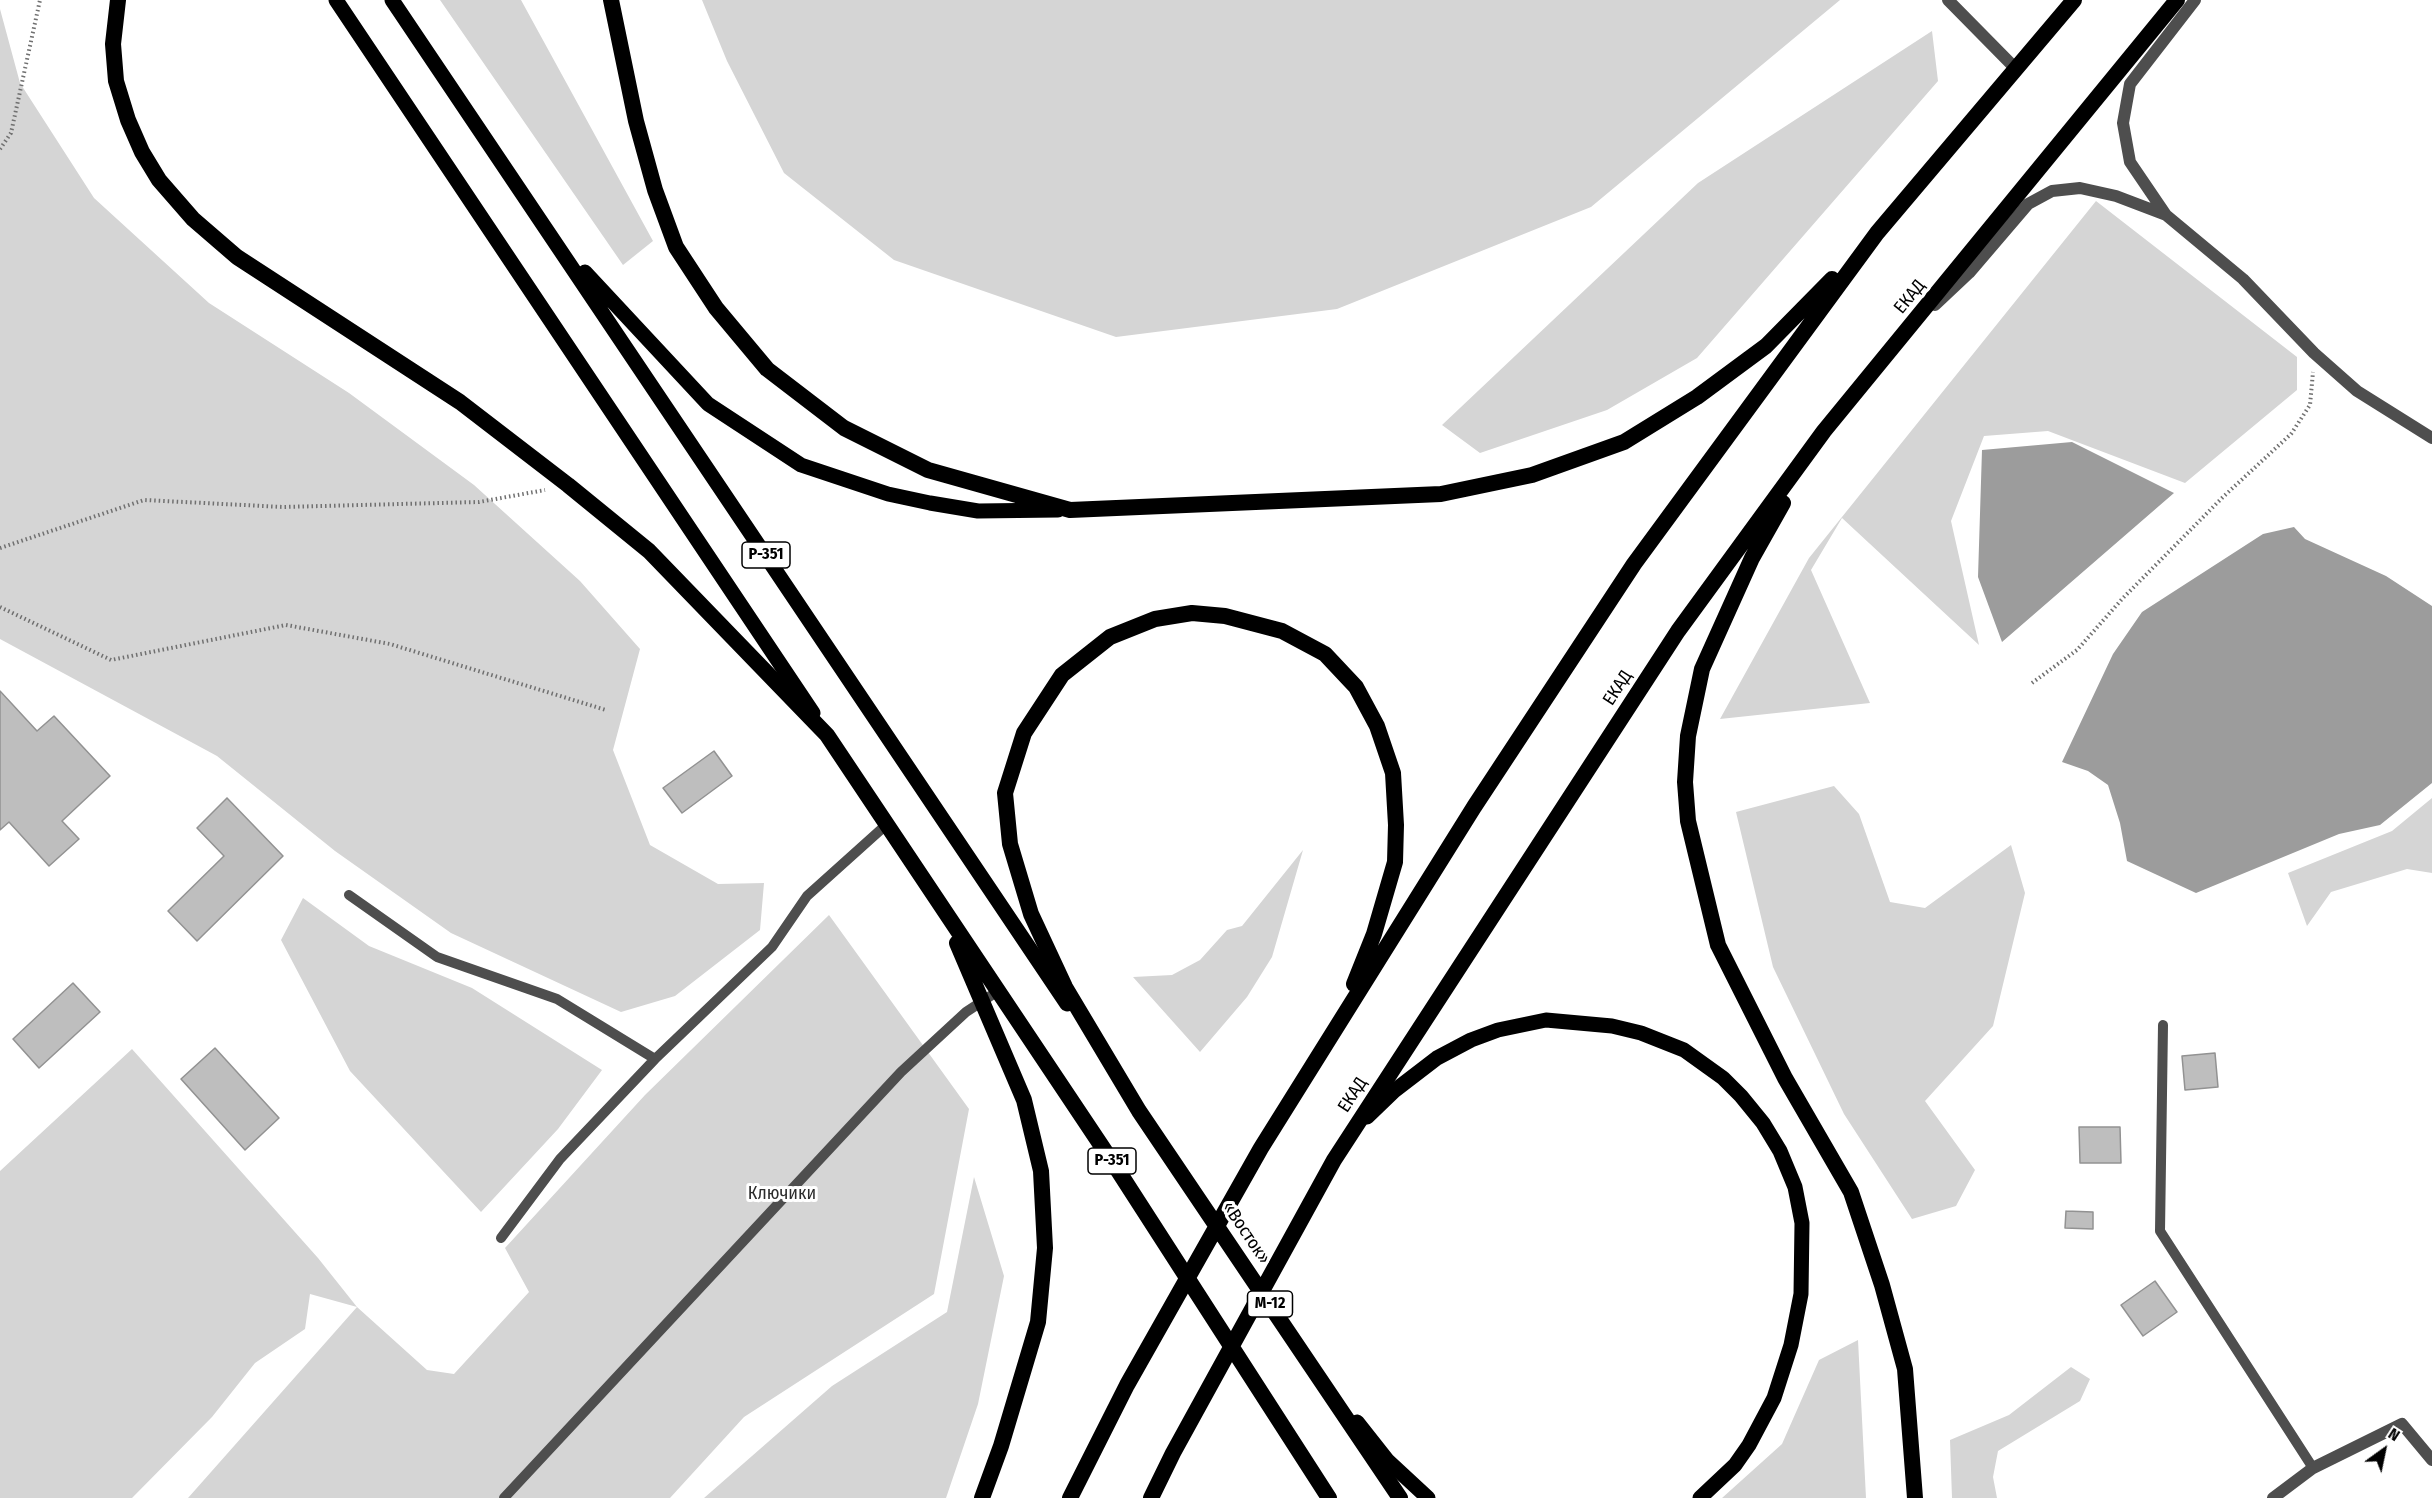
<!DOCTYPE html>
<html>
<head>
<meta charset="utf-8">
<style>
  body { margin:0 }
  #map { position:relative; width:2432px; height:1498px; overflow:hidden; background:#fff; font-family:"Fira Sans Condensed",sans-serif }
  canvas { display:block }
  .north { position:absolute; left:2354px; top:1420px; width:60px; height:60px; -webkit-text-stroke:4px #fff; paint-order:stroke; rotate:33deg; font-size:16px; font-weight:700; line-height:24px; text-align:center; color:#000 }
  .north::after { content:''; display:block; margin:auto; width:21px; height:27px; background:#000; clip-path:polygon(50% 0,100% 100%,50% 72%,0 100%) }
</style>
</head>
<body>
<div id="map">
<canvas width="2432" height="1498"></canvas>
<div class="north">N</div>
</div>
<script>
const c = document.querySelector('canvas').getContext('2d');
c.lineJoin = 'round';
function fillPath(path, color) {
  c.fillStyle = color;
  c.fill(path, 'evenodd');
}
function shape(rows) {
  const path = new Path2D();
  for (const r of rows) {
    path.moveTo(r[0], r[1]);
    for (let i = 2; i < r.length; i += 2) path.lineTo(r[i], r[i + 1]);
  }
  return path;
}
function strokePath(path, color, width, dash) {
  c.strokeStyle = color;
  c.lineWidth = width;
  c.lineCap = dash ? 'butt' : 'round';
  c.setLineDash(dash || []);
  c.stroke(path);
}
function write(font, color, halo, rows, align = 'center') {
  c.font = font + ' "Fira Sans Condensed",sans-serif';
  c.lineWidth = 6;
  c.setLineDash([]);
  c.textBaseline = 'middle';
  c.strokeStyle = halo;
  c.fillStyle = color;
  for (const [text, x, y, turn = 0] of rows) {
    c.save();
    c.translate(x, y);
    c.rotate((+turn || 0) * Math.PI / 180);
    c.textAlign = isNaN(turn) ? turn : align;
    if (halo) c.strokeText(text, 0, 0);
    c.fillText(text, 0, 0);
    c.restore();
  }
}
const green = shape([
  [440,0,521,0,653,241,623,265],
  [702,0,1840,0,1591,207,1337,309,1116,337,894,260,784,173,727,61],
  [0,9,20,83,94,198,209,303,349,393,474,485,580,581,640,649,613,750,650,845,718,884,764,883,760,930,675,996,621,1012,451,933,335,851,217,756,0,639],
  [1932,31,1938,81,1697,358,1607,410,1480,453,1442,425,1698,183],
  [2096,201,2297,357,2297,390,2185,483,2048,431,1984,436,1951,521,1979,645,1842,518,1811,570,1870,703,1720,719,1809,558],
  [1834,786,1859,814,1890,902,1925,908,2011,845,2025,893,1993,1026,1925,1101,1975,1170,1956,1206,1912,1219,1844,1114,1773,967,1736,812],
  [2432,798,2432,873,2407,869,2331,892,2307,926,2288,873,2392,831],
  [1303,850,1272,957,1247,997,1200,1052,1133,977,1172,975,1200,960,1227,930,1242,926],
  [303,898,369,946,472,988,602,1070,558,1129,481,1212,350,1071,281,940],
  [829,915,969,1109,934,1294,744,1417,670,1498,188,1498,357,1307,310,1294,305,1329,255,1363,212,1417,132,1498,0,1498,0,1171,132,1049,318,1258,357,1307,427,1370,454,1374,529,1292,505,1248,645,1095],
  [974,1177,1004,1276,978,1404,946,1498,704,1498,832,1386,947,1312],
  [1858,1340,1866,1498,1722,1498,1782,1444,1819,1360],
  [2071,1367,2090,1379,2080,1401,1998,1451,1993,1477,1997,1498,1952,1498,1950,1440,2009,1415]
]);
const water = shape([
  [2072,442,2174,493,2002,642,1978,577,1982,450],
  [2294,527,2305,539,2386,576,2432,606,2432,783,2380,825,2339,834,2196,893,2127,861,2120,823,2108,785,2088,771,2062,762,2113,654,2142,612,2263,534]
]);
const building = shape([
  [0,691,37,731,54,716,110,776,62,821,79,839,49,866,9,822,0,830,0,691],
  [714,751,732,776,682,813,663,788,714,751],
  [227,798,283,856,197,941,168,911,224,856,197,828,227,798],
  [73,983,100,1012,39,1068,13,1039,73,983],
  [215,1048,279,1118,245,1150,181,1079,215,1048],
  [2215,1053,2218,1087,2185,1090,2182,1056,2215,1053],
  [2079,1127,2120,1127,2121,1163,2080,1163,2079,1127],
  [2066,1211,2093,1212,2093,1229,2065,1228,2066,1211],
  [2155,1281,2177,1312,2143,1336,2121,1305,2155,1281]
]);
const path = shape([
  [0,149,11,133,40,0],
  [0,548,144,500,283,507,479,502,545,490],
  [0,607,111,660,286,625,390,644,606,710],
  [2032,683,2077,650,2123,598,2223,497,2291,434,2310,405,2313,372]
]);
const service = shape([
  [349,895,437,957,557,999,655,1059],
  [2163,1025,2160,1231,2313,1468],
  [501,1238,560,1159,655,1059,772,947,807,896,886,825],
  [504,1498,901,1072,966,1012,998,991]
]);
const minor = shape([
  [1948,0,2016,69],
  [2195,0,2130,84,2123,123,2130,162,2166,215,2243,279,2314,353,2357,391,2432,438],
  [1935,305,1969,273,2028,204,2052,191,2080,188,2116,196,2166,215],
  [2273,1498,2313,1468,2402,1424,2432,1460]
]);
const primary = shape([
  [336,0,813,713],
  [392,0,1067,1004],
  [585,272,708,404,801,465,888,494,930,503,978,511,1058,510],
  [1367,1117,1394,1091,1437,1058,1471,1040,1498,1030,1546,1020,1612,1026,1641,1033,1684,1050,1723,1078,1741,1096,1763,1123,1780,1151,1795,1187,1802,1223,1801,1294,1791,1345,1774,1398,1749,1445,1735,1465,1700,1498],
  [1357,1422,1387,1460,1428,1498]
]);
const trunk = shape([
  [118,0,113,44,116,81,128,120,142,152,159,180,193,219,237,257,460,402,568,485,649,551,827,735,1119,1172,1329,1498],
  [611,0,636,121,655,190,676,247,716,308,767,369,844,428,928,470,1070,510,1441,494,1532,475,1624,442,1697,397,1766,346,1832,279],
  [1783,503,1752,558,1702,669,1688,736,1685,782,1688,821,1718,945,1785,1078,1851,1192,1882,1285,1905,1369,1915,1498],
  [957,943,1024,1100,1041,1171,1045,1248,1038,1322,1001,1446,982,1498],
  [1354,984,1374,934,1395,862,1396,825,1393,773,1377,726,1356,687,1325,654,1282,631,1225,616,1192,613,1155,619,1110,637,1062,675,1024,733,1005,793,1010,844,1031,914,1065,987,1139,1111,1400,1498],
  [1070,1498,1127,1385,1261,1148,1474,807,1634,564,1877,233,2074,0],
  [1151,1498,1173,1453,1334,1160,1678,631,1824,431,2177,0]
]);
const shields = [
  [766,555,48],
  [1112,1161,48],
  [1270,1304,45]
];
const shieldNames = [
  ["Р-351",766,555],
  ["Р-351",1112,1161],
  ["М-12",1270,1304]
];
const streetNames = [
  ["ЕКАД",1910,297,-51],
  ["ЕКАД",1618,688,-57],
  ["ЕКАД",1353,1095,-57],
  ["«Восток»",1246,1233,56]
];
const parkNames = [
  ["Ключики",782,1194]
];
fillPath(green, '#d5d5d5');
fillPath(water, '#9c9c9c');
fillPath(building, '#bebebe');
strokePath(building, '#929292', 1.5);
strokePath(path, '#707070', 4, [1.5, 3]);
strokePath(service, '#4e4e4e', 10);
strokePath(minor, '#4e4e4e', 12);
strokePath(primary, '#000', 15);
strokePath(trunk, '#000', 16);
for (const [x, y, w] of shields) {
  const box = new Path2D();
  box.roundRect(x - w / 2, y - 13, w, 26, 4.5);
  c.fillStyle = '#fff';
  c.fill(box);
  strokePath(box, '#000', 1.5);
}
write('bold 16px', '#000', null, shieldNames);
write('18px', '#000', '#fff', streetNames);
write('18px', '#2c2c2c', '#fff', parkNames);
</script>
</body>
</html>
